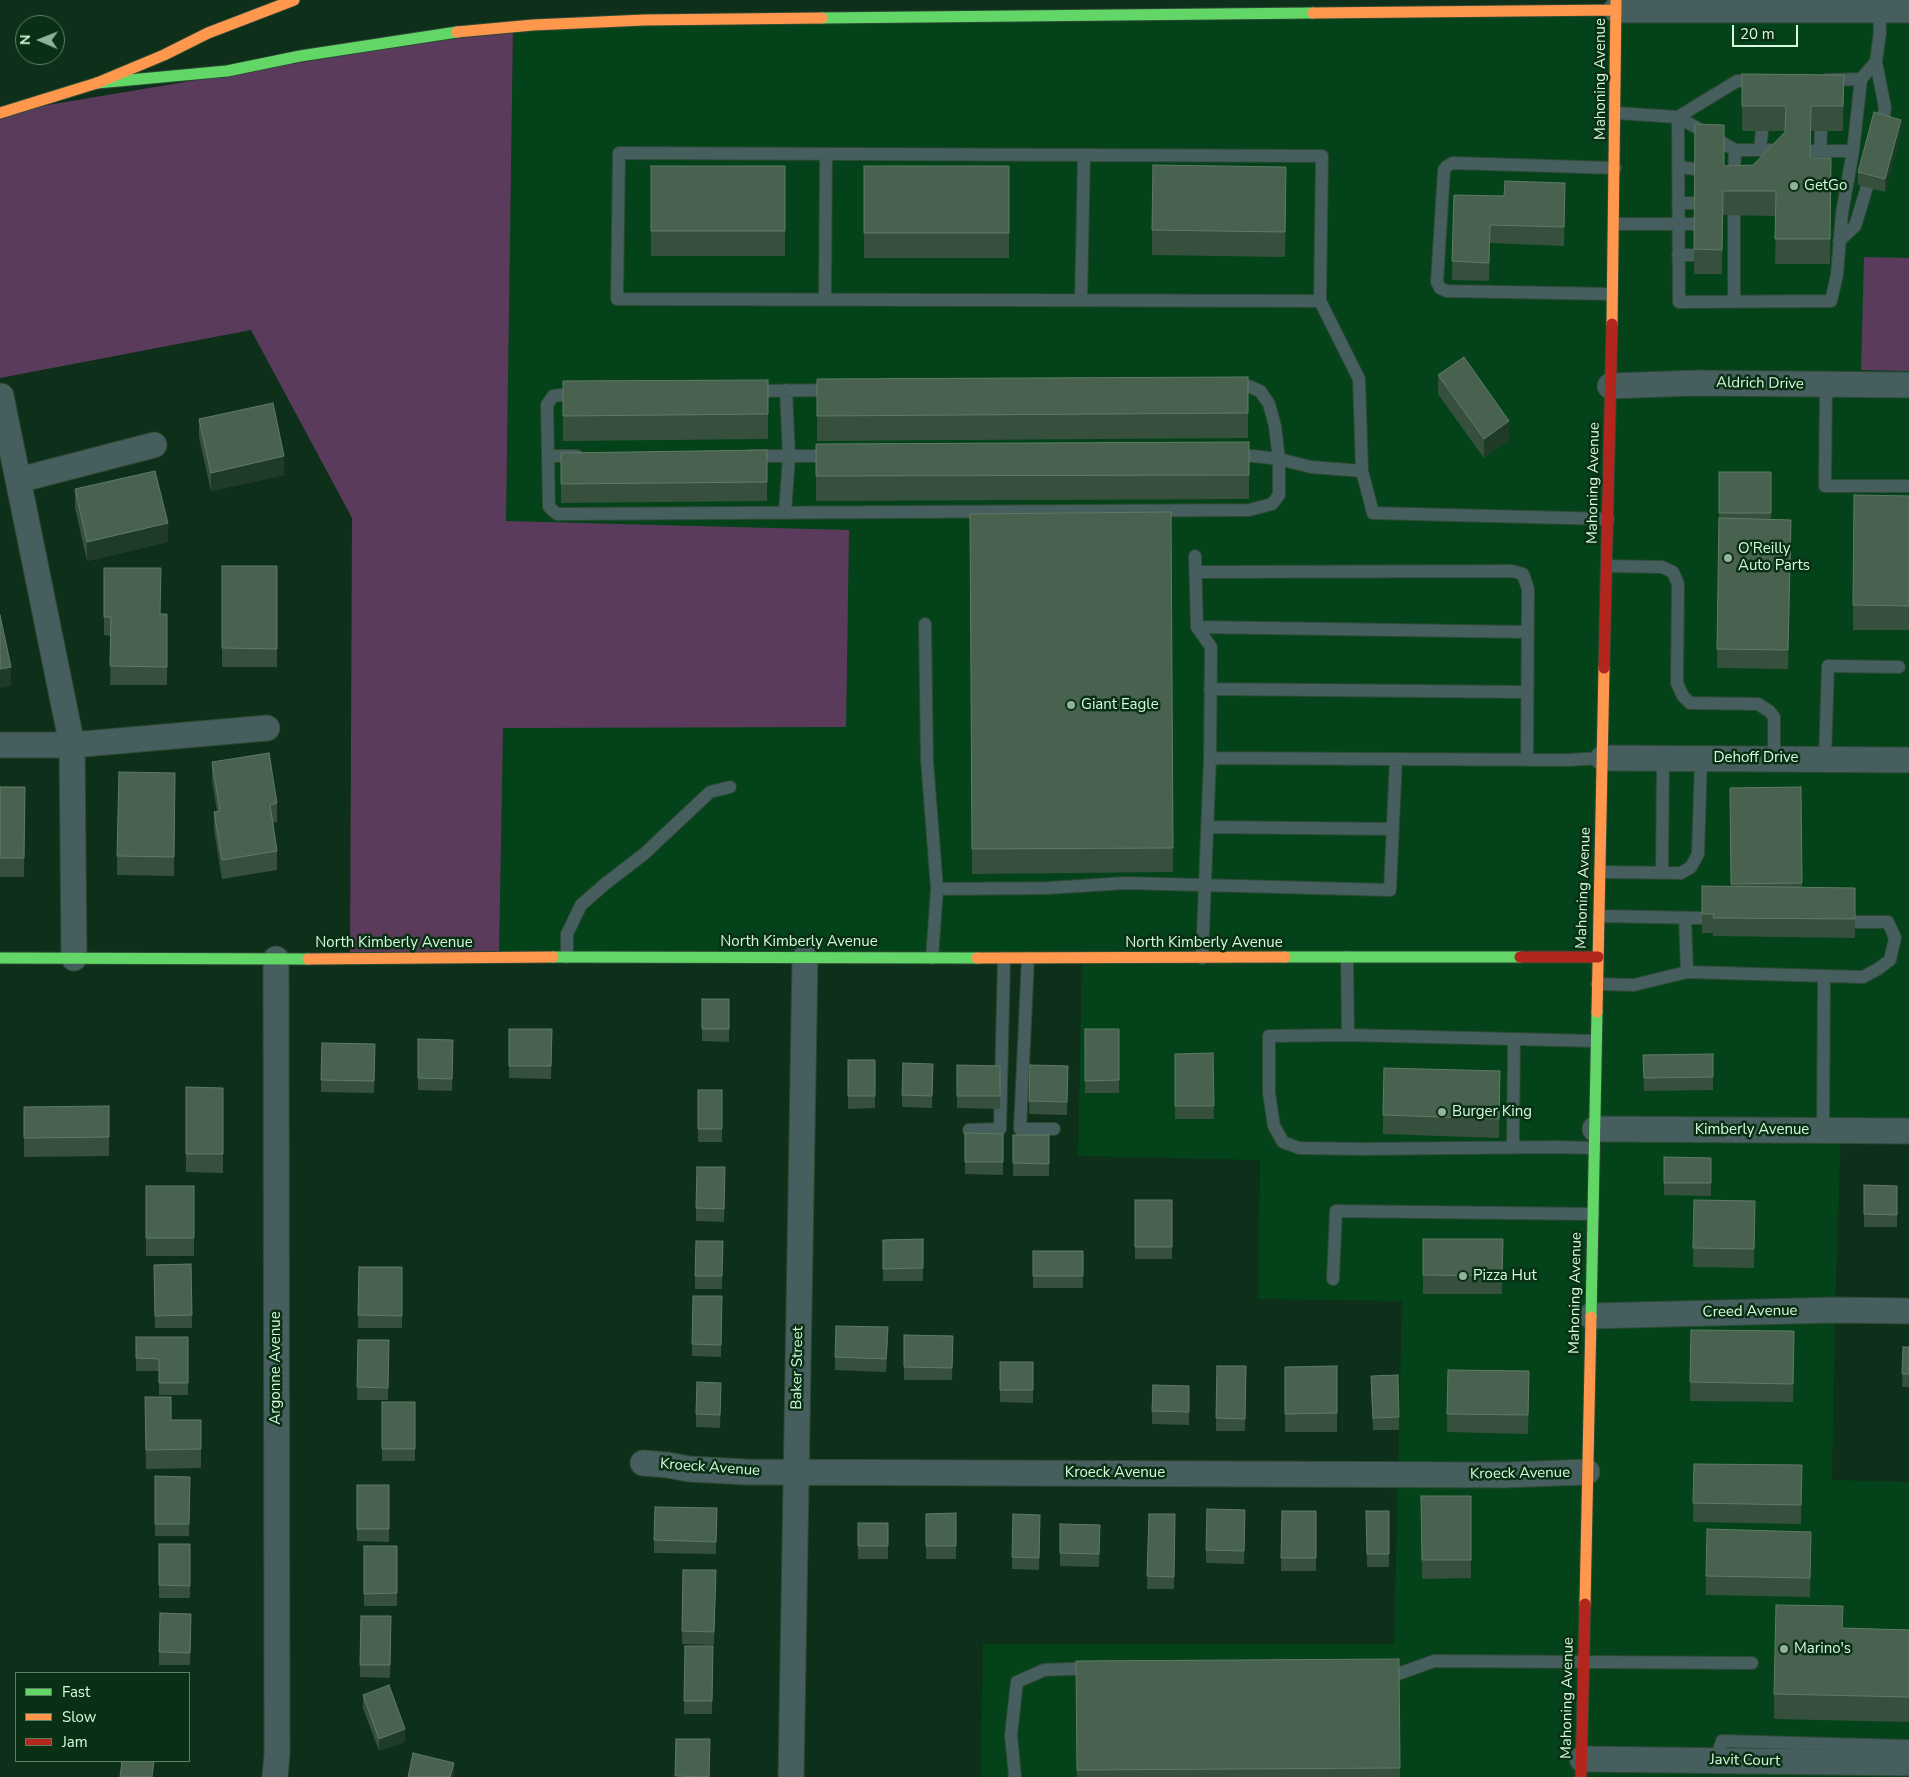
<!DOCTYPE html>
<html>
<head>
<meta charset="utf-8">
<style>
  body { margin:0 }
  #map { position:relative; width:1909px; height:1777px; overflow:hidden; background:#0e2f19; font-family:"Nunito Sans",sans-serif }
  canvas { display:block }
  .legend { position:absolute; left:15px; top:1672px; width:175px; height:90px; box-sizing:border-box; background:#092f14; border:1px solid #5b8064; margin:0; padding:6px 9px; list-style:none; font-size:15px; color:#d7fadc }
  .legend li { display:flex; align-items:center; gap:10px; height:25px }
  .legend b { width:25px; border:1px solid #5b8064 }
  .north { position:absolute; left:15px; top:15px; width:50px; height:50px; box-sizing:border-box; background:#092f14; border:1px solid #5b8064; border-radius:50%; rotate:271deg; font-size:14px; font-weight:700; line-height:20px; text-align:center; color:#d7fadc }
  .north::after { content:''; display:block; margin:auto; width:18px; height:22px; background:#91b398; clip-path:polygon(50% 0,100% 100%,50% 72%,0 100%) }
  .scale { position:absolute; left:1732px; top:25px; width:66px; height:22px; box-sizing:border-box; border:2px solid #d7fadc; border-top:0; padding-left:6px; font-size:15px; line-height:18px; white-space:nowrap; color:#d7fadc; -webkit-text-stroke:4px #092f14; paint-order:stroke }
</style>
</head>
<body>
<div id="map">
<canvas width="1909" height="1777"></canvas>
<ul class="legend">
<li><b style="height:6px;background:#63d668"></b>Fast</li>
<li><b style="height:6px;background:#ff974d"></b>Slow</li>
<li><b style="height:6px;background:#b3261e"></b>Jam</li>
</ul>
<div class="north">N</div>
<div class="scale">20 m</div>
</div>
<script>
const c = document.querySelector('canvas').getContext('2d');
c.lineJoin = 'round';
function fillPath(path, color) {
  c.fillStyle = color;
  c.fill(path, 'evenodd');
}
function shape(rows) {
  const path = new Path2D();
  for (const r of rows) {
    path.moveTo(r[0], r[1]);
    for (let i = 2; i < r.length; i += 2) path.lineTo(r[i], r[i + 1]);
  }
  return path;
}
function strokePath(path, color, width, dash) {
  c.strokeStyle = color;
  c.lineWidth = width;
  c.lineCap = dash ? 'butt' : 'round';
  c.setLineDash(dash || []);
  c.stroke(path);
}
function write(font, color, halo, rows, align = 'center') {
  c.font = font + ' "Nunito Sans",sans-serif';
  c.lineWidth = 5;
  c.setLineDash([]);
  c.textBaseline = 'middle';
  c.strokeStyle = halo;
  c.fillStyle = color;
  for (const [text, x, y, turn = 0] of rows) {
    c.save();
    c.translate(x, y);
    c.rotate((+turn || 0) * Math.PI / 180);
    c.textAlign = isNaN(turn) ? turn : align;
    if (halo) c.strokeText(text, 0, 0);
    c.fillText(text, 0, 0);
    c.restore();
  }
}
const built = shape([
  [1909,0,1909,1131,1841,1131,1835,1310,1832,1480,1909,1482,1909,1777,981,1777,983,1644,1394,1644,1402,1301,1258,1299,1260,1160,1078,1156,1082,958,499,957,513,27]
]);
const green = shape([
  [513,27,506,521,849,530,846,727,503,728,499,957,350,958,352,518,251,330,0,378,0,113],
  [1864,257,1909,258,1909,371,1861,370]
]);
const lane = shape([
  [1876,62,1885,108,1882,127],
  [1827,80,1861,79,1876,62,1880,32,1879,10],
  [1759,81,1737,81,1678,117,1679,302,1831,301,1837,275,1842,213,1853,151,1861,79],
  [1616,113,1678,117,1735,150,1785,150],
  [1760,150,1762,131],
  [1810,151,1853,151],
  [1820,151,1821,131],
  [1678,167,1695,169],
  [1734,182,1735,150],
  [1678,203,1695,203],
  [1614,224,1695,224],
  [1839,241,1855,226,1867,187],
  [1678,255,1694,255],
  [1612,294,1447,291,1440,288,1437,282,1444,170,1447,166,1453,163,1615,168],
  [825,299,826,154],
  [1081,300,1084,155],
  [1320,301,1322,156,619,153,617,299,1320,301,1359,379,1362,471,1373,513,1608,519],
  [1734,302,1734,216],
  [1826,385,1825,486,1908,486],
  [1231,386,1248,386,1260,391,1269,404,1275,426,1279,459,1253,456,1232,456],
  [753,391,833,390],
  [578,393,553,396,547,405,549,507,557,514,1249,510,1272,504,1279,495,1279,459,1311,467,1362,471],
  [548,456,577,456],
  [750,456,832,456],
  [785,513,789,456,786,390],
  [1195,556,1197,627,1211,647,1210,758,1202,958],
  [1607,566,1662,567,1673,572,1678,584,1677,683,1683,696,1690,703,1758,704,1769,711,1774,717,1774,758],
  [1195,572,1512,571,1523,574,1528,589,1527,760],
  [925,624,927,760,937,889,932,958],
  [1197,627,1528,632],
  [1210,689,1527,692],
  [1210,758,1568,760,1603,758],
  [1825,759,1828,666,1899,667],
  [1207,827,1393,829],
  [1600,872,1681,873,1691,867,1698,854,1701,758],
  [1662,872,1663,757],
  [937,889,1048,888,1126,883,1390,890,1396,759],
  [1599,916,1702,918],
  [1685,918,1687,972],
  [567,957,567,934,581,905,605,884,644,854,710,792,730,787],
  [1347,957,1348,1035],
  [1028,958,1020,1129,1054,1129],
  [1597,984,1634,985,1687,972,1863,977,1878,969,1890,960,1895,938,1888,922,1855,922],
  [969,1130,1000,1129,1004,958],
  [1823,1130,1824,977],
  [1513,1147,1514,1039],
  [1594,1148,1555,1147,1361,1149,1299,1148,1283,1142,1274,1126,1269,1093,1269,1036,1348,1035,1596,1041],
  [1333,1279,1336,1211,1593,1214],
  [1384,1675,1398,1674,1434,1661,1752,1663],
  [1715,1761,1722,1741,1909,1746],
  [1015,1777,1011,1735,1017,1682,1044,1670,1092,1668]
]);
const street = shape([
  [1616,10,1909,10],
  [1610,386,1696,383,1909,385],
  [1,396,72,745,74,958],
  [19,480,154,445],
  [0,745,72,745,267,728],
  [1603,758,1909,760],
  [1595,1129,1909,1131],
  [1591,1316,1835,1310,1909,1311],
  [643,1463,668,1465,689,1469,746,1472,1505,1475,1587,1472],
  [1582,1759,1909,1763],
  [275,1777,277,1754,276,959],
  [791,1777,805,958]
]);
const fast = shape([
  [822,18,1313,13],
  [97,83,227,71,300,56,457,32],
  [553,957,977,958],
  [1285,957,1520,957],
  [0,958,308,959],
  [1591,1317,1597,1012]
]);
const slow = shape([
  [1313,13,1616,10],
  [457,32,533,25,645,20,822,18],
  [0,113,97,83,164,55,208,33,294,0],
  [1612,324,1616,0],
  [977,958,1285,957],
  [308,959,553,957],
  [1597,1012,1604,668],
  [1585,1604,1591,1317]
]);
const jam = shape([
  [1604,668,1612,324],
  [1520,957,1598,957],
  [1581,1777,1585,1604]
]);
const wall = shape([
  [1742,74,1844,75,1843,131,1811,131,1810,158,1831,158,1830,264,1775,264,1776,216,1723,215,1722,274,1694,274,1695,124,1724,166,1753,165,1785,132,1785,131,1742,131],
  [1901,132,1885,192,1858,185,1858,172],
  [651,166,785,166,785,256,651,256],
  [864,166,1009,166,1009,258,864,258],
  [1286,192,1285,257,1152,255,1152,230],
  [1454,195,1565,202,1564,246,1490,243,1489,281,1452,280],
  [1438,375,1509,440,1484,458,1438,394],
  [1248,377,1248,438,817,441,817,379],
  [768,380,768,439,563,441,563,381],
  [199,419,284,475,211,491,199,437],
  [1249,442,1249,499,816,501,816,444],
  [767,450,767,501,561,503,561,453],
  [1771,472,1771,519,1791,520,1788,669,1717,668,1719,513],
  [75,489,168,542,87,561,75,508],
  [1909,496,1909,630,1853,630,1853,605],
  [1171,512,1173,872,972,874,970,514],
  [222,566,277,566,277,667,222,667],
  [104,568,160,614,167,614,167,685,110,685,111,636,104,635],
  [212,762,277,803,277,822,273,823,277,851,277,870,222,879,214,830,214,812,217,811,212,781],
  [175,773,174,876,117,875,117,856],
  [0,787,25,787,24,877,0,877],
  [1801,787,1802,887,1855,888,1855,938,1713,936,1713,933,1702,933,1702,886,1731,886,1730,788],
  [702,999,729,999,729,1042,702,1041],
  [509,1029,552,1029,551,1079,509,1078],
  [1085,1029,1119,1029,1119,1093,1085,1093],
  [418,1039,453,1053,452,1091,418,1090],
  [322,1043,375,1044,374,1093,321,1092],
  [1213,1053,1214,1119,1175,1119,1175,1054],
  [1713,1054,1713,1090,1644,1091,1643,1055],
  [848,1060,875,1060,875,1108,848,1109],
  [957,1065,1000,1066,1000,1109,957,1108],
  [1068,1066,1067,1115,1029,1114,1029,1101],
  [933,1077,932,1108,902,1107,902,1095],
  [186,1087,223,1088,223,1173,186,1172],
  [698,1090,722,1090,722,1142,698,1142],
  [1500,1090,1499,1138,1383,1134,1383,1115],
  [109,1106,109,1156,24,1157,24,1107],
  [965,1133,1003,1134,1003,1175,965,1174],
  [1013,1135,1049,1135,1049,1176,1013,1176],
  [1664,1157,1711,1158,1711,1196,1664,1195],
  [725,1180,724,1222,696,1221,696,1208],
  [1864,1185,1897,1186,1897,1227,1864,1227],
  [146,1186,194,1186,194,1256,146,1256],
  [1135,1200,1172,1200,1172,1259,1135,1259],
  [1694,1200,1755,1201,1754,1268,1693,1267],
  [923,1239,923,1281,883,1281,883,1240],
  [1423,1239,1503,1239,1502,1294,1423,1294],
  [723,1241,722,1289,695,1289,695,1276],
  [1033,1251,1083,1251,1083,1288,1033,1288],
  [191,1264,192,1328,155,1328,154,1265],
  [359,1267,402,1267,402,1328,358,1328],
  [722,1296,721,1357,692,1356,692,1344],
  [1691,1330,1794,1331,1793,1402,1690,1401],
  [904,1335,953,1336,952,1380,904,1380],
  [136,1337,188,1337,188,1395,159,1395,159,1371,136,1371],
  [358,1340,389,1340,388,1400,357,1400],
  [888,1340,886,1372,835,1370,835,1357],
  [1903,1347,1909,1347,1909,1387,1902,1387],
  [1000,1362,1033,1362,1033,1403,1000,1402],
  [1217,1366,1246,1366,1245,1431,1216,1431],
  [1337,1366,1337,1432,1285,1432,1285,1367],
  [1448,1370,1529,1371,1528,1434,1447,1432],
  [1189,1386,1189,1425,1152,1424,1152,1411],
  [1371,1388,1399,1417,1399,1430,1373,1430],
  [721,1395,720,1428,696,1427,696,1414],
  [145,1397,171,1420,201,1420,201,1468,146,1469],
  [382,1402,415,1402,415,1461,382,1461],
  [1694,1464,1802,1465,1801,1524,1693,1522],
  [155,1476,190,1477,189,1536,155,1536],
  [357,1485,389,1485,389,1542,357,1541],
  [1421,1496,1471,1496,1471,1578,1422,1579],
  [717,1508,716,1554,654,1553,654,1540],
  [1282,1511,1316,1511,1316,1571,1281,1571],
  [1366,1511,1389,1511,1389,1567,1367,1567],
  [956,1513,956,1559,926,1559,926,1514],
  [1149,1514,1175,1514,1174,1589,1147,1589],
  [1040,1515,1039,1570,1012,1569,1012,1557],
  [1245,1522,1244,1564,1206,1563,1206,1550],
  [858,1523,888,1523,888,1559,858,1559],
  [1060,1524,1100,1525,1099,1567,1060,1566],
  [159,1544,190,1544,190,1598,159,1598],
  [364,1546,397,1546,397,1606,364,1606],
  [1811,1550,1810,1597,1706,1595,1706,1576],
  [683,1570,716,1570,714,1645,682,1644],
  [191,1614,190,1665,159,1665,159,1652],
  [361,1616,391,1616,390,1678,360,1677],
  [1843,1628,1909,1630,1909,1722,1774,1719,1774,1694],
  [685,1646,713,1646,712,1714,684,1714],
  [1399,1659,1400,1777,1077,1777,1076,1661],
  [363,1695,405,1742,379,1751,363,1708]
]);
const shadedWall = shape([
  [1901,120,1901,132,1885,192,1885,179],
  [1490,225,1490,243,1489,281,1489,263],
  [1509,421,1509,440,1484,458,1484,439],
  [284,456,284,475,211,491,211,473],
  [168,523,168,542,87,561,87,542],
  [11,667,11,686,0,688,0,669],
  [1500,1071,1500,1090,1499,1138,1499,1119],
  [405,1729,405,1742,379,1751,379,1739],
  [454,1763,454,1777,450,1777]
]);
const building = shape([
  [1742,74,1844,75,1843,106,1811,106,1810,158,1831,158,1830,239,1775,239,1776,191,1723,191,1722,250,1694,249,1695,124,1724,125,1724,166,1753,165,1785,132,1786,106,1742,106,1742,74],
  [1874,112,1901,120,1885,179,1858,172,1874,112],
  [1153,165,1286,167,1285,232,1152,230,1153,165],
  [651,166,785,166,785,231,651,231,651,166],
  [864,166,1009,166,1009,233,864,233,864,166],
  [1505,181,1565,183,1564,227,1490,225,1489,263,1452,261,1454,195,1504,196,1505,181],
  [1464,357,1509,421,1484,439,1438,375,1464,357],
  [1248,377,1248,413,817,416,817,379,1248,377],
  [768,380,768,414,563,416,563,381,768,380],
  [273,403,284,456,211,473,199,419,273,403],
  [1249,442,1249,475,816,476,816,444,1249,442],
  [767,450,767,482,561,484,561,453,767,450],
  [155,471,168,523,87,542,75,489,155,471],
  [1719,472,1771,472,1771,513,1719,513,1719,472],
  [1854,495,1909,496,1909,606,1853,605,1854,495],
  [1171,512,1173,848,972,849,970,514,1171,512],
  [1719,518,1791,520,1788,650,1717,649,1719,518],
  [222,566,277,566,277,649,222,648,222,566],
  [104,568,161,568,160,614,167,614,167,667,110,666,111,617,104,617,104,568],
  [0,615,11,667,0,669,0,615],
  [269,753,277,803,270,805,277,851,222,860,214,812,220,811,212,762,269,753],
  [119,772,175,773,174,857,117,856,119,772],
  [0,787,25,787,24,858,0,858,0,787],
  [1801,787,1802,883,1731,884,1730,788,1801,787],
  [1702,886,1855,888,1855,919,1713,918,1714,914,1702,914,1702,886],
  [702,999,729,999,729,1029,702,1029,702,999],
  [509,1029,552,1029,551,1066,509,1066,509,1029],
  [1085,1029,1119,1029,1119,1080,1085,1081,1085,1029],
  [418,1039,453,1040,452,1079,418,1078,418,1039],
  [322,1043,375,1044,374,1081,321,1080,322,1043],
  [1213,1053,1214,1106,1175,1106,1175,1054,1213,1053],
  [1713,1054,1713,1077,1644,1078,1643,1055,1713,1054],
  [848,1060,875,1060,875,1096,848,1096,848,1060],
  [903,1063,933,1064,932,1096,902,1095,903,1063],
  [957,1065,1000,1066,1000,1096,957,1096,957,1065],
  [1030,1065,1068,1066,1067,1102,1029,1101,1030,1065],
  [1384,1068,1500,1071,1499,1119,1383,1115,1384,1068],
  [186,1087,223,1088,223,1154,186,1154,186,1087],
  [698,1090,722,1090,722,1129,698,1129,698,1090],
  [109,1106,109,1137,24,1138,24,1107,109,1106],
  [965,1133,1003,1134,1003,1162,965,1162,965,1133],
  [1013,1135,1049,1135,1049,1164,1013,1163,1013,1135],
  [1664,1157,1711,1158,1711,1183,1664,1183,1664,1157],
  [697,1167,725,1167,724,1209,696,1208,697,1167],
  [1864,1185,1897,1186,1897,1215,1864,1214,1864,1185],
  [146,1186,194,1186,194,1238,146,1238,146,1186],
  [1135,1200,1172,1200,1172,1247,1135,1247,1135,1200],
  [1694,1200,1755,1201,1754,1249,1693,1248,1694,1200],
  [923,1239,923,1268,883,1269,883,1240,923,1239],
  [1423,1239,1503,1239,1502,1276,1423,1275,1423,1239],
  [696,1241,723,1241,722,1276,695,1276,696,1241],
  [1033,1251,1083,1251,1083,1276,1033,1276,1033,1251],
  [191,1264,192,1315,155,1316,154,1265,191,1264],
  [359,1267,402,1267,402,1316,358,1315,359,1267],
  [693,1296,722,1296,721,1345,692,1344,693,1296],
  [836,1326,888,1327,886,1359,835,1357,836,1326],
  [1691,1330,1794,1331,1793,1384,1690,1382,1691,1330],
  [904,1335,953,1336,952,1368,904,1367,904,1335],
  [136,1337,188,1337,188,1383,159,1383,159,1359,136,1358,136,1337],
  [358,1340,389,1340,388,1388,357,1387,358,1340],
  [1903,1347,1909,1347,1909,1374,1902,1374,1903,1347],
  [1000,1362,1033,1362,1033,1390,1000,1390,1000,1362],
  [1217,1366,1246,1366,1245,1419,1216,1418,1217,1366],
  [1337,1366,1337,1413,1285,1414,1285,1367,1337,1366],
  [1448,1370,1529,1371,1528,1415,1447,1414,1448,1370],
  [1398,1375,1399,1417,1373,1418,1371,1376,1398,1375],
  [697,1382,721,1383,720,1415,696,1414,697,1382],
  [1153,1385,1189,1386,1189,1412,1152,1411,1153,1385],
  [145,1397,171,1397,171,1420,201,1420,201,1449,146,1450,145,1397],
  [382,1402,415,1402,415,1449,382,1449,382,1402],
  [1694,1464,1802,1465,1801,1505,1693,1503,1694,1464],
  [155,1476,190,1477,189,1524,155,1524,155,1476],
  [357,1485,389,1485,389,1529,357,1529,357,1485],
  [1421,1496,1471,1496,1471,1560,1422,1560,1421,1496],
  [655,1507,717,1508,716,1542,654,1540,655,1507],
  [1207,1509,1245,1510,1244,1551,1206,1550,1207,1509],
  [1282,1511,1316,1511,1316,1558,1281,1558,1282,1511],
  [1366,1511,1389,1511,1389,1554,1367,1554,1366,1511],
  [956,1513,956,1546,926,1546,926,1514,956,1513],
  [1013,1514,1040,1515,1039,1558,1012,1557,1013,1514],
  [1149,1514,1175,1514,1174,1577,1147,1576,1149,1514],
  [858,1523,888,1523,888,1546,858,1546,858,1523],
  [1060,1524,1100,1525,1099,1554,1060,1553,1060,1524],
  [1707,1529,1811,1532,1810,1578,1706,1576,1707,1529],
  [159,1544,190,1544,190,1586,159,1585,159,1544],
  [364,1546,397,1546,397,1593,364,1594,364,1546],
  [683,1570,716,1570,714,1632,682,1631,683,1570],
  [1776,1605,1843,1606,1842,1628,1909,1630,1909,1697,1774,1694,1776,1605],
  [160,1613,191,1614,190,1653,159,1652,160,1613],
  [361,1616,391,1616,390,1665,360,1665,361,1616],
  [685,1646,713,1646,712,1701,684,1701,685,1646],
  [1399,1659,1400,1768,1077,1770,1076,1661,1399,1659],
  [389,1685,405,1729,379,1739,363,1695,389,1685],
  [676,1739,710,1739,709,1777,675,1776,676,1739],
  [413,1753,454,1763,450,1777,408,1777,413,1753],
  [122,1761,154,1761,152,1777,120,1777,122,1761]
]);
const markers = [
  [1794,186,5,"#91b398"],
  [1728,558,5,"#91b398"],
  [1071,705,5,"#91b398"],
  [1442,1112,5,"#91b398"],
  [1463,1276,5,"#91b398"],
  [1784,1649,5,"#91b398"]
];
const streetNames = [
  ["Mahoning Avenue",1601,79,-90],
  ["Aldrich Drive",1760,384,1],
  ["Mahoning Avenue",1594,483,-89],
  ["Dehoff Drive",1756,758],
  ["Mahoning Avenue",1584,888,-88],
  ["North Kimberly Avenue",799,942],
  ["North Kimberly Avenue",394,943],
  ["North Kimberly Avenue",1204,943],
  ["Kimberly Avenue",1752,1130],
  ["Mahoning Avenue",1576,1293,-89],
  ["Creed Avenue",1750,1312,-1],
  ["Argonne Avenue",276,1368,-90],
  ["Baker Street",798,1368,-89],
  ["Kroeck Avenue",710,1468,4],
  ["Kroeck Avenue",1115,1473],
  ["Kroeck Avenue",1520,1474,-1],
  ["Mahoning Avenue",1568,1698,-89],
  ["Javit Court",1745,1761,1]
];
const poiNames = [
  ["GetGo",1804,186],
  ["O'Reilly",1738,549],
  ["Auto Parts",1738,566],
  ["Giant Eagle",1081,705],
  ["Burger King",1452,1112],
  ["Pizza Hut",1473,1276],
  ["Marino's",1794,1649]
];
fillPath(built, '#04421a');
fillPath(green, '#5b3b5b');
strokePath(lane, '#2d4935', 14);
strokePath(street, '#2d4935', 27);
strokePath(fast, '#2d4935', 13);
strokePath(slow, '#2d4935', 13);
strokePath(jam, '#2d4935', 13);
strokePath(lane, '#465e5d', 12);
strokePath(street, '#465e5d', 25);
strokePath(fast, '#63d668', 11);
strokePath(slow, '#ff974d', 11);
strokePath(jam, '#b3261e', 11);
fillPath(wall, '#37503e');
fillPath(shadedWall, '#1f3b28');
fillPath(building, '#48624f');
strokePath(building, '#5f7a65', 1);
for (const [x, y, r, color] of markers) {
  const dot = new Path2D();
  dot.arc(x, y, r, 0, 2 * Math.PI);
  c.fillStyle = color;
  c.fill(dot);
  strokePath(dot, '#092f14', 2);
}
write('15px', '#d7fadc', '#092f14', streetNames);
write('15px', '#d7fadc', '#092f14', poiNames, 'left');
</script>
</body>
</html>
